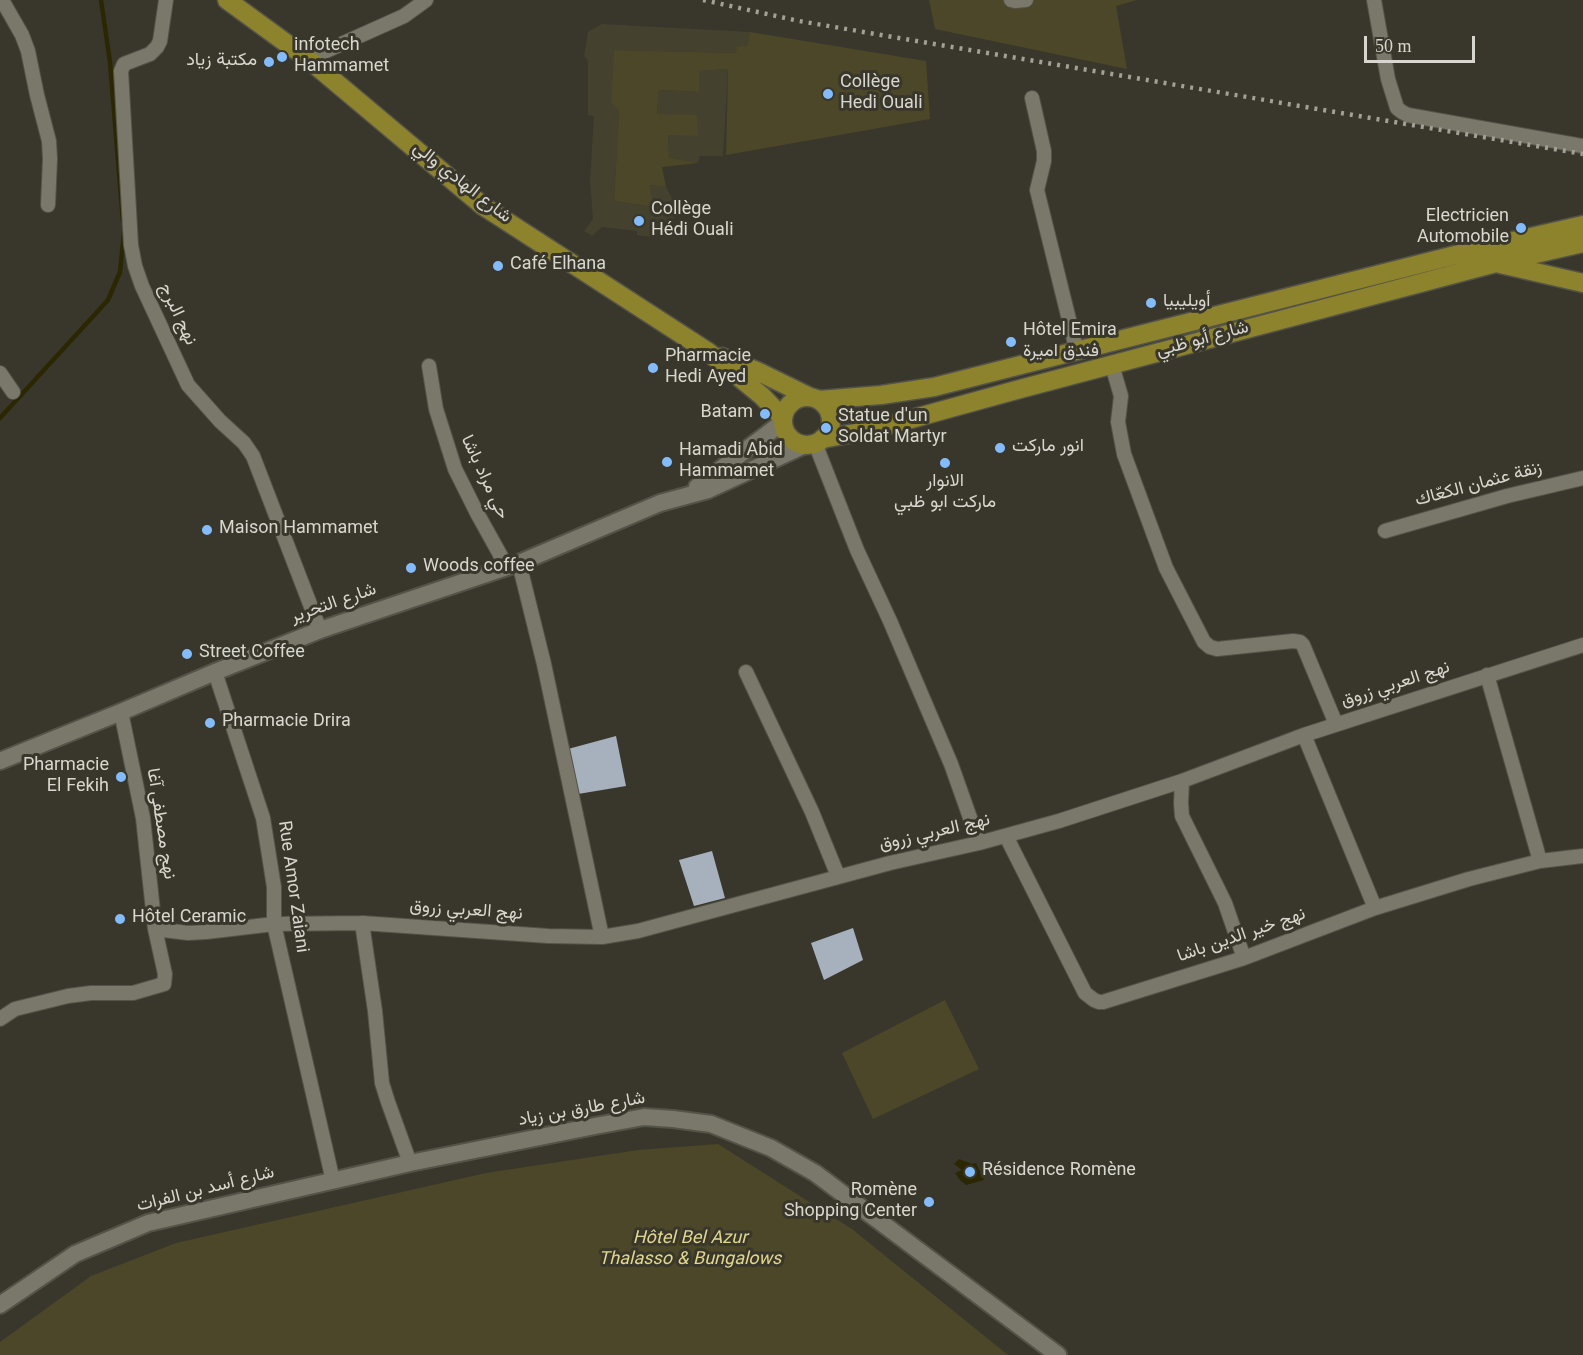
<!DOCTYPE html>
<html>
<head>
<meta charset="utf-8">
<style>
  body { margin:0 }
  #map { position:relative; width:1583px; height:1355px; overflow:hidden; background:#39372b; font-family:Georgia,serif }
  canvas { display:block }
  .scale { position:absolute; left:1364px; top:36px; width:111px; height:27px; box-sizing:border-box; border:3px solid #d8d7cf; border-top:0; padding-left:8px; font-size:18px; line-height:21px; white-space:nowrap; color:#d8d7cf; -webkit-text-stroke:4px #39372b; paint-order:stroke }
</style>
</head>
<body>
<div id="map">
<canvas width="1583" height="1355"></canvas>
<div class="scale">50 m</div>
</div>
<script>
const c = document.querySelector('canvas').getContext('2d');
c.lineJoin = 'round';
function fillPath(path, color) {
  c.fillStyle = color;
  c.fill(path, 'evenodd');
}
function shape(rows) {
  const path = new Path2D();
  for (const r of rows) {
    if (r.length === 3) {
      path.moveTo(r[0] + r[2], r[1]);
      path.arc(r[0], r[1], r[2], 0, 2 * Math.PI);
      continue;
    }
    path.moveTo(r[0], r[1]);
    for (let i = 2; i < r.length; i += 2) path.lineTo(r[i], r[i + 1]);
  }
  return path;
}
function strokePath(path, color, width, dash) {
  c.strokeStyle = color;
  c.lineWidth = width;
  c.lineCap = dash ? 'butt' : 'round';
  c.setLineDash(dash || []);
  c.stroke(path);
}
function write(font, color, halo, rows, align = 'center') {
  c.font = font + ' Georgia,Vazirmatn,serif';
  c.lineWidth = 6;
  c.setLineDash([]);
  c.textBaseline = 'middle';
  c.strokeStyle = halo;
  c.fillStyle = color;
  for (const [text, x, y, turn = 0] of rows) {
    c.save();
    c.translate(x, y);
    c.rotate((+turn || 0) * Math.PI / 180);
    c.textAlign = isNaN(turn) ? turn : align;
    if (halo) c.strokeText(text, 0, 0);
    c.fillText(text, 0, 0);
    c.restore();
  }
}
const built = shape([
  [602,24,750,32,747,46,736,53,614,50,619,109,614,201,654,207,650,185,666,187,676,206,672,233,651,230,651,237,637,235,637,231,602,227,592,236,584,231,593,219,590,180,594,116,588,115,588,60,584,56,588,32],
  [728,69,723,156,700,156,698,163,669,159,668,135,696,115,657,115,659,90,699,92,699,71]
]);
const green = shape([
  [929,0,1137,0,1116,6,1127,69,935,29],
  [750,32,926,61,930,119,726,155,728,69,699,71,699,92,659,90,657,114,697,115,698,136,668,135,669,158,698,163,662,167,666,187,650,185,654,207,614,201,619,109,611,102,614,50,736,53,737,47,747,46],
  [945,1000,979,1069,873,1119,842,1053],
  [718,1144,852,1229,1008,1355,0,1355,0,1342,91,1276,176,1243,486,1173,638,1150]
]);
const water = shape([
  [959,1159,972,1164,976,1163,984,1180,966,1185,960,1180,955,1173,962,1170,954,1164]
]);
const stream = shape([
  [101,0,110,62,123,221],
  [0,418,108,300,120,272,124,232]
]);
const building = shape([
  [616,736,626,786,578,794,568,749],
  [712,851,725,898,694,906,679,860],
  [853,928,863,960,824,980,811,943]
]);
const minor = shape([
  [2,0,22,35,28,51,37,95,49,141,50,159,48,205],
  [166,0,160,41,157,47,150,54,124,64,121,71,131,245,135,266,142,286,188,385,220,421,244,443,253,456,320,630],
  [1011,0,1015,1,1026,0],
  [1374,0,1388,79,1397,108,1402,112,1408,115,1583,146],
  [308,59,404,16,426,0],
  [1032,98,1044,151,1044,161,1037,190,1077,352],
  [1112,365,1121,396,1118,422,1124,454,1166,568,1204,642,1210,647,1217,649,1293,641,1300,642,1303,645,1336,724],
  [429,366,436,409,455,469,477,513,507,567],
  [0,373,13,392],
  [815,443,857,550,890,621,951,764,979,843],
  [1385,531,1507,496,1583,478],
  [519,563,544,664,602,937],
  [215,672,263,818,274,887,274,924,333,1181],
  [746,672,812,812,838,876],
  [1487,675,1540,861],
  [121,712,143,818,155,929,188,933,206,932,274,924,362,923,548,936,602,937,638,931,890,863,979,843,1059,821,1182,781,1304,735,1583,645],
  [1304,735,1375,908],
  [1182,781,1181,803,1182,816,1225,903,1244,958],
  [1006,836,1085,993,1094,1000,1099,1002,1103,1002,1244,958,1375,908,1469,879,1540,861,1583,856],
  [362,923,375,1011,382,1083,388,1102,410,1163],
  [0,1019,15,1009,68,996,91,993,133,993,164,984,165,974,155,929]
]);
const tertiary = shape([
  [697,487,783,422],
  [0,761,121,712,215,672,320,630,519,563,660,503,708,490,805,445],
  [0,1305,75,1254,148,1223,410,1163,595,1126,644,1117,673,1119,711,1124,771,1148,815,1173,1058,1355]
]);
const primary = shape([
  [227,0,308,59,483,206,707,351,762,396,783,418],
  [1500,264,1583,283],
  [722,357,757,371,810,397],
  [807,421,24],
  [819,400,881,395,934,387,1479,249,1583,225],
  [822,439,871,430,1020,389,1496,263,1583,243]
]);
const rail = shape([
  [703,0,799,21,1583,154]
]);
const markers = [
  [282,57,6,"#84bcfb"],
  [269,62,6,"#84bcfb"],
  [828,94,6,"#84bcfb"],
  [639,221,6,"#84bcfb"],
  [1521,228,6,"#84bcfb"],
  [498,266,6,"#84bcfb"],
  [1151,303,6,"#84bcfb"],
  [1011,342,6,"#84bcfb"],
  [653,368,6,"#84bcfb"],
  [765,414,6,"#84bcfb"],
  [826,428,6,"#84bcfb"],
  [1000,448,6,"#84bcfb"],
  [667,462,6,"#84bcfb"],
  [945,463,6,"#84bcfb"],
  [207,530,6,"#84bcfb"],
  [411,568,6,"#84bcfb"],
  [187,654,6,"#84bcfb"],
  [210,723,6,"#84bcfb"],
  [121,777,6,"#84bcfb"],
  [120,919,6,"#84bcfb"],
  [970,1172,6,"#84bcfb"],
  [929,1202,6,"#84bcfb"]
];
const poiNames = [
  ["infotech",294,47],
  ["Hammamet",294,68],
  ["مكتبة زياد",257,62,"right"],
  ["Collège",840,84],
  ["Hedi Ouali",840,105],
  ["Collège",651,211],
  ["Hédi Ouali",651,232],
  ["Electricien",1509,218,"right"],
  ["Automobile",1509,239,"right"],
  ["Café Elhana",510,266],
  ["أويليبيا",1163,303],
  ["Hôtel Emira",1023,332],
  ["فندق اميرة",1023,353],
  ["Pharmacie",665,358],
  ["Hedi Ayed",665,379],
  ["Batam",753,414,"right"],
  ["Statue d'un",838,418],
  ["Soldat Martyr",838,439],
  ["انور ماركت",1012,448],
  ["Hamadi Abid",679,452],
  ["Hammamet",679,473],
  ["الانوار",945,483,"center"],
  ["ماركت ابو ظبي",945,504,"center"],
  ["Maison Hammamet",219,530],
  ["Woods coffee",423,568],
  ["Street Coffee",199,654],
  ["Pharmacie Drira",222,723],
  ["Pharmacie",109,767,"right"],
  ["El Fekih",109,788,"right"],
  ["Hôtel Ceramic",132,919],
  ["Résidence Romène",982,1172],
  ["Romène",917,1192,"right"],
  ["Shopping Center",917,1213,"right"]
];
const streetNames = [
  ["شارع الهادي والي",461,184,38],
  ["نهج البرج",176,315,65],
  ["شارع أبو ظبي",1203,341,-15],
  ["حي مراد باشا",483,478,65],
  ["زنقة عثمان الكعّاك",1479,486,-15],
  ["شارع التحرير",334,605,-19],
  ["نهج العربي زروق",1396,686,-18],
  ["نهج مصطفى آغا",159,824,81],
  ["نهج العربي زروق",935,834,-13],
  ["Rue Amor Zaiani",291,887,82],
  ["نهج العربي زروق",466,912,4],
  ["نهج خير الدين باشا",1242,937,-19],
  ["شارع طارق بن زياد",582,1111,-10],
  ["شارع أسد بن الفرات",206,1191,-14]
];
const parkNames = [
  ["Hôtel Bel Azur",690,1240],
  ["Thalasso & Bungalows",690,1261]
];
fillPath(built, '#44412e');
fillPath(green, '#4b4728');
fillPath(water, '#2b2702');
strokePath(stream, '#2b2702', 4.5);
fillPath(building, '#a7b1be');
strokePath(minor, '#545348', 16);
strokePath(tertiary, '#545348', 20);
strokePath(primary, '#545348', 21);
strokePath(minor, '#7a786a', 14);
strokePath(tertiary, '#7a786a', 16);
strokePath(primary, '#8d832d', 18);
strokePath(rail, '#a2a097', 4.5, [3, 6]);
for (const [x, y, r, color] of markers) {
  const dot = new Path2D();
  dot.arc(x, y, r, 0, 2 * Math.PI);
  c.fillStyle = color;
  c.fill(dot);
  strokePath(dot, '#39372b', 2);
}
write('18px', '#d8d7cf', '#39372b', poiNames, 'left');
write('18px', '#d8d7cf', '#39372b', streetNames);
write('italic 18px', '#e1d78b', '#39372b', parkNames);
</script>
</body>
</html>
